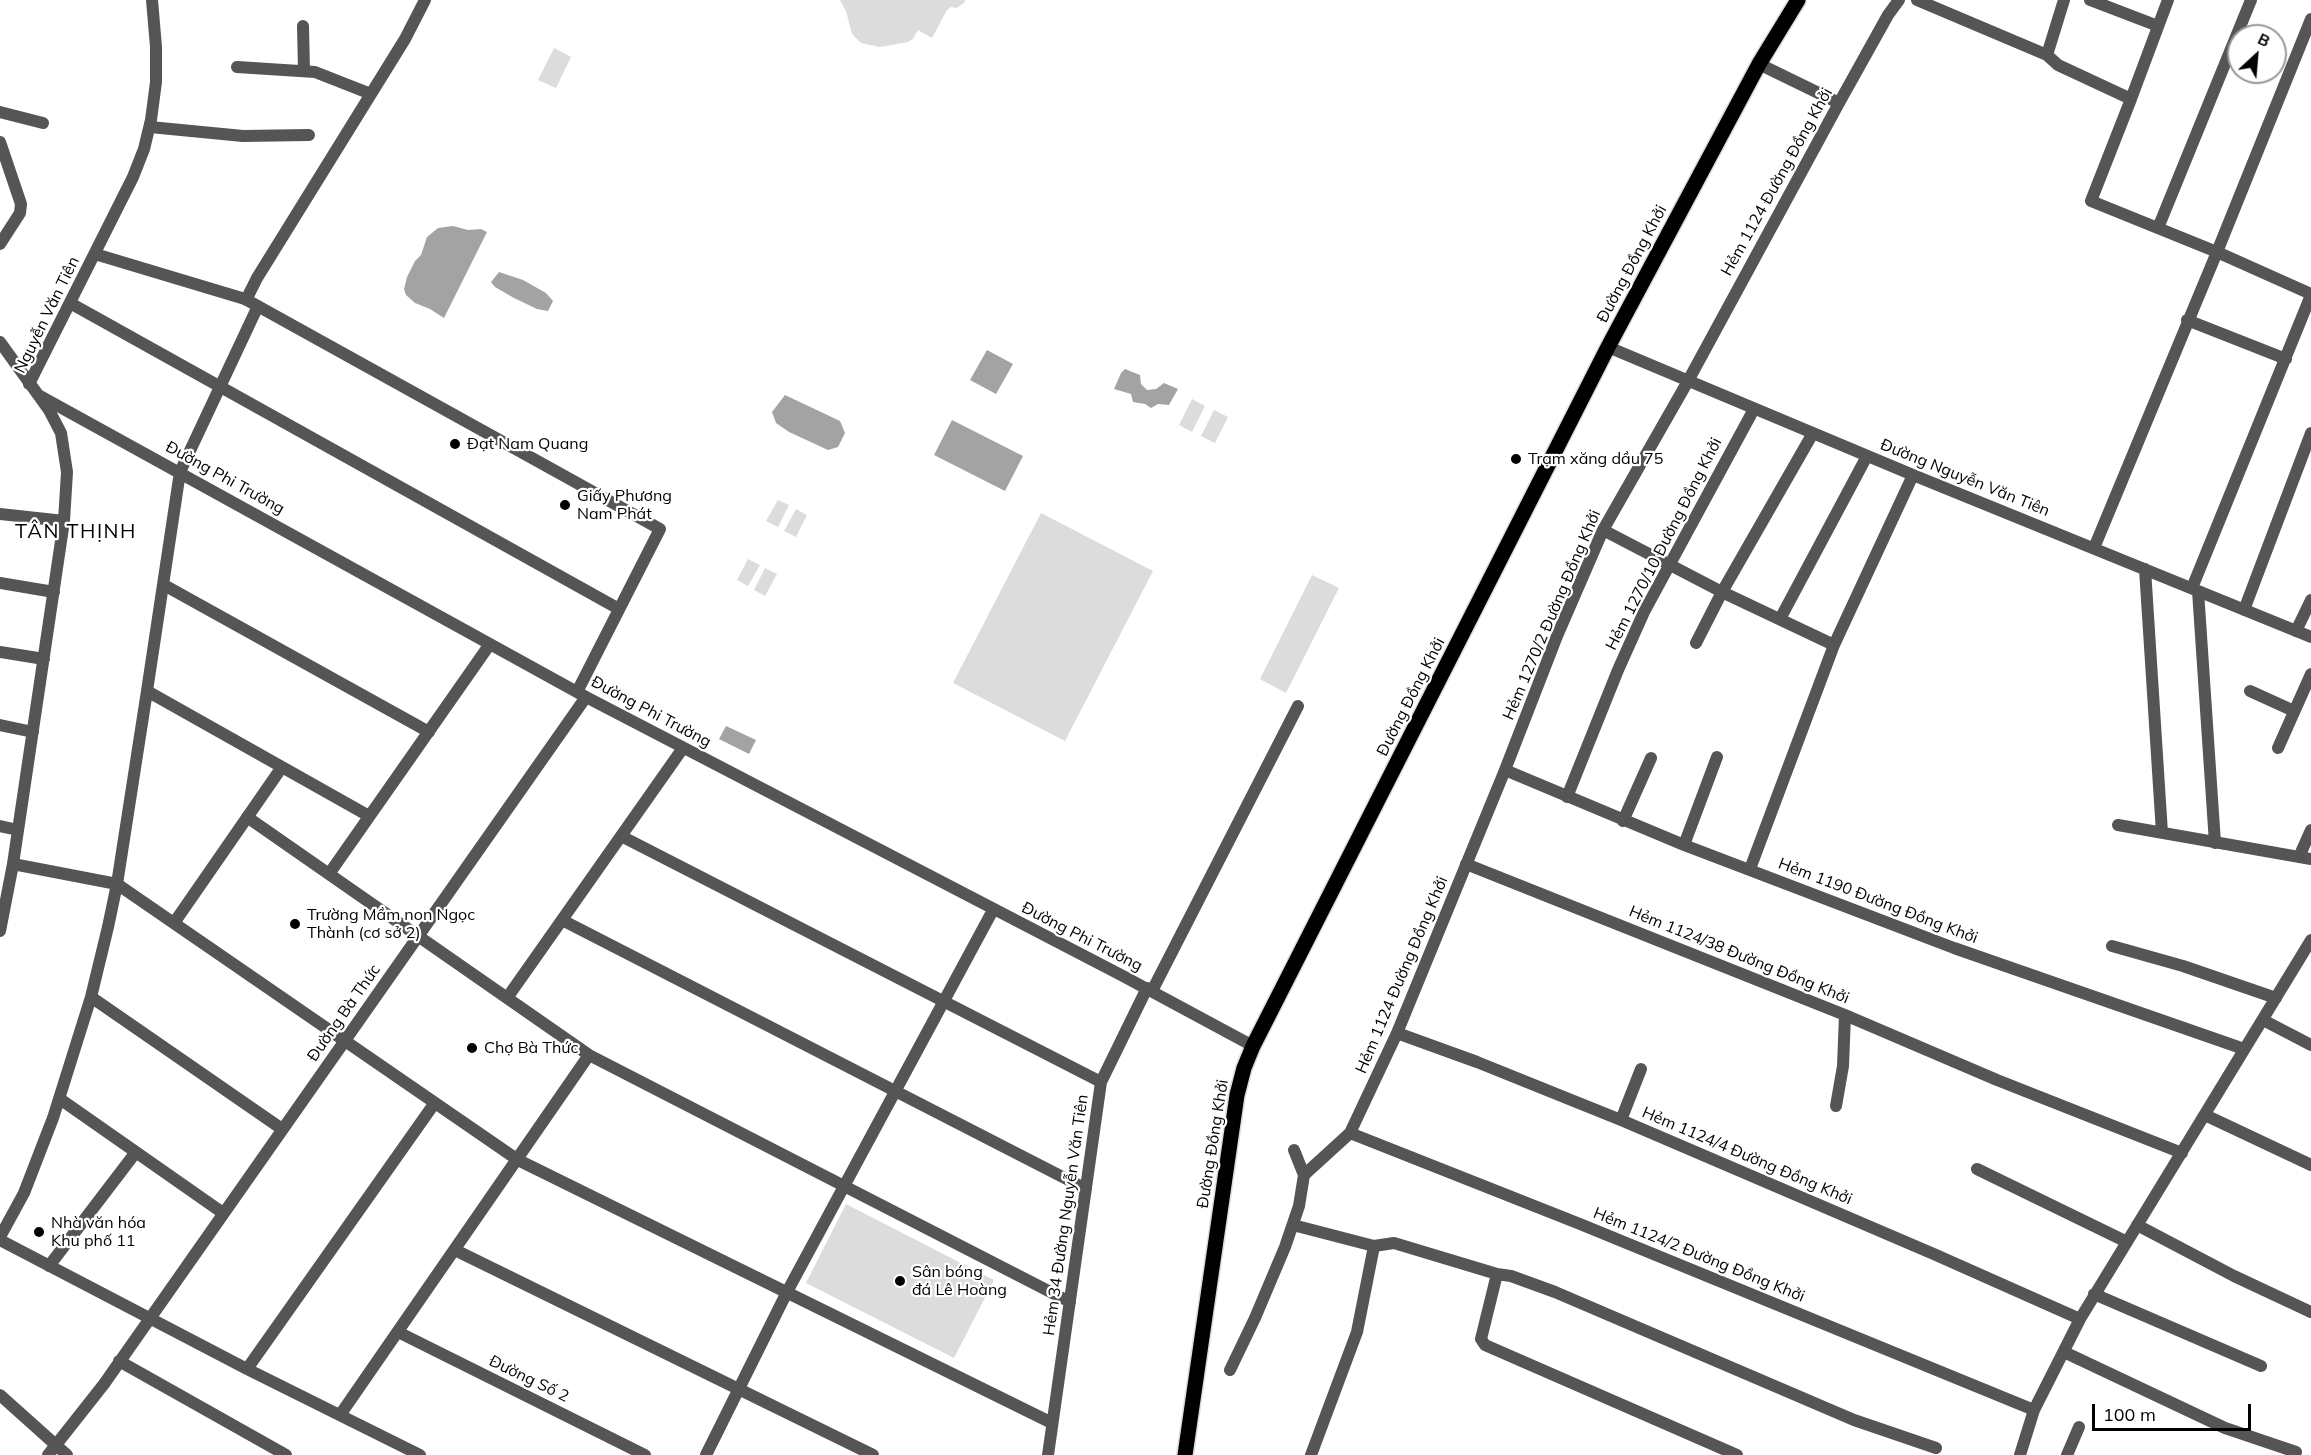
<!DOCTYPE html>
<html>
<head>
<meta charset="utf-8">
<style>
  body { margin:0 }
  #map { position:relative; width:2311px; height:1455px; overflow:hidden; background:#fff; font-family:Mulish,sans-serif }
  canvas { display:block }
  .north { position:absolute; left:2227px; top:24px; width:60px; height:60px; box-sizing:border-box; background:#fff; border:2px solid #999; border-radius:50%; rotate:26deg; font-size:16px; font-weight:700; line-height:24px; text-align:center; color:#000 }
  .north::after { content:''; display:block; margin:auto; width:21px; height:27px; background:#000; clip-path:polygon(50% 0,100% 100%,50% 72%,0 100%) }
  .scale { position:absolute; left:2092px; top:1404px; width:159px; height:27px; box-sizing:border-box; border:3px solid #000; border-top:0; padding-left:8px; font-size:18px; line-height:21px; white-space:nowrap; color:#000; -webkit-text-stroke:4px #fff; paint-order:stroke }
</style>
</head>
<body>
<div id="map">
<canvas width="2311" height="1455"></canvas>
<div class="north">B</div>
<div class="scale">100 m</div>
</div>
<script>
const c = document.querySelector('canvas').getContext('2d');
c.lineJoin = 'round';
function fillPath(path, color) {
  c.fillStyle = color;
  c.fill(path, 'evenodd');
}
function shape(rows) {
  const path = new Path2D();
  for (const r of rows) {
    path.moveTo(r[0], r[1]);
    for (let i = 2; i < r.length; i += 2) path.lineTo(r[i], r[i + 1]);
  }
  return path;
}
function strokePath(path, color, width, dash) {
  c.strokeStyle = color;
  c.lineWidth = width;
  c.lineCap = dash ? 'butt' : 'round';
  c.setLineDash(dash || []);
  c.stroke(path);
}
function write(font, color, halo, rows, align = 'center') {
  c.font = font + ' Mulish,sans-serif';
  c.lineWidth = 4.5;
  c.setLineDash([]);
  c.textBaseline = 'middle';
  c.strokeStyle = halo;
  c.fillStyle = color;
  for (const [text, x, y, turn = 0] of rows) {
    c.save();
    c.translate(x, y);
    c.rotate((+turn || 0) * Math.PI / 180);
    c.textAlign = isNaN(turn) ? turn : align;
    if (halo) c.strokeText(text, 0, 0);
    c.fillText(text, 0, 0);
    c.restore();
  }
}
const green = shape([
  [840,0,965,0,965,2,957,8,951,7,947,10,932,38,918,30,913,39,908,42,880,47,861,43,852,34,846,11],
  [554,48,571,57,556,88,538,80],
  [1192,399,1205,406,1192,432,1179,425],
  [1214,410,1228,417,1215,443,1201,436],
  [778,500,789,505,778,527,766,521],
  [796,509,807,515,796,537,784,531],
  [1041,513,1153,571,1065,741,953,683],
  [748,559,760,565,748,586,737,580],
  [765,568,777,574,765,596,754,590],
  [1312,575,1339,588,1286,693,1260,679],
  [846,1204,994,1280,954,1358,806,1283]
]);
const water = shape([
  [453,226,468,230,481,229,487,232,444,318,430,309,415,303,406,295,404,289,407,277,415,261,421,255,427,237,438,228],
  [499,272,523,280,546,293,553,301,548,311,537,309,514,298,495,287,491,282],
  [987,350,1013,364,996,394,970,380],
  [1125,369,1140,375,1141,384,1147,390,1156,389,1164,383,1178,389,1169,405,1158,404,1151,408,1145,404,1133,402,1131,394,1114,389,1121,373],
  [785,395,840,421,845,433,838,447,828,450,789,432,776,423,772,412],
  [952,420,1023,456,1005,491,934,455],
  [726,726,756,740,749,754,719,739]
]);
const minor = shape([
  [1917,0,2047,55],
  [2064,0,2047,55,2058,65,2131,99,2168,0],
  [2090,0,2158,26],
  [2311,19,2217,252,2311,294],
  [303,26,304,71],
  [1759,64,1839,103],
  [237,67,315,72,371,94],
  [0,112,43,123],
  [150,127,243,136,309,135],
  [0,142,21,204,20,213,0,244],
  [2158,228,2251,0],
  [95,254,245,299,660,529,577,692],
  [246,300,257,278,405,39,425,0],
  [70,303,619,609],
  [2187,320,2286,359],
  [0,342,49,410,61,433,67,472,64,521,13,864,0,931],
  [1608,347,1913,475,2311,637],
  [29,384,133,177,144,149,151,120,156,82,156,47,152,0],
  [40,396,586,697,1123,976,1253,1046],
  [0,514,64,521],
  [1603,530,1722,592,1834,645],
  [2094,548,2217,252,2091,201,2131,99],
  [2145,569,2162,833],
  [0,583,54,592],
  [164,585,429,732],
  [2192,588,2311,295],
  [2198,591,2215,843],
  [2244,610,2311,433],
  [1780,619,1867,456],
  [2296,631,2311,600],
  [1696,643,1722,592,1813,433],
  [0,652,44,659],
  [147,691,369,816],
  [2250,691,2294,711],
  [0,725,33,732],
  [2278,748,2311,674],
  [1505,770,1684,845,1954,948,2244,1049],
  [1567,797,1618,670,1644,612,1754,409],
  [247,817,589,1055,1070,1302],
  [1623,821,1651,758],
  [2118,825,2311,859],
  [0,826,18,830],
  [621,836,1101,1082],
  [1684,845,1717,757],
  [2299,857,2311,830],
  [13,864,117,884,518,1160,1052,1423],
  [1466,864,1845,1015,1997,1080,2182,1153],
  [1750,869,1834,645,1913,475],
  [329,874,490,644],
  [562,920,1086,1189],
  [174,923,282,767],
  [2112,946,2183,966,2276,998],
  [1152,991,1298,706],
  [91,997,282,1129],
  [507,998,683,748],
  [2263,1020,2311,1045],
  [1397,1033,1477,1062,1621,1120,1936,1255,2080,1319],
  [60,1099,223,1213],
  [1836,1106,1843,1066,1845,1015],
  [2205,1115,2311,1165],
  [1621,1120,1641,1069],
  [1350,1133,1580,1224,2034,1410],
  [1977,1169,2127,1242],
  [1304,1175,1350,1133,1397,1033,1505,770,1557,636,1603,530,1688,381,1839,103,1888,15,1899,0],
  [1293,1225,1374,1246,1394,1243,1497,1274,1511,1276,1555,1292,1854,1420,1936,1448],
  [2137,1225,2234,1276,2311,1312],
  [0,1237,24,1193,53,1118,91,997,108,927,117,884,147,691,180,472,258,306],
  [0,1240,247,1369,420,1455],
  [455,1250,873,1455],
  [49,1266,136,1152],
  [1497,1274,1481,1339,1485,1345,1737,1455],
  [2094,1294,2261,1366],
  [398,1332,645,1455],
  [2064,1352,2225,1428,2296,1452],
  [119,1361,286,1455],
  [247,1369,434,1104],
  [1230,1370,1255,1318,1285,1247,1299,1206,1304,1175,1294,1150],
  [0,1395,67,1455],
  [340,1415,589,1055],
  [48,1455,104,1384,586,697],
  [706,1455,787,1292,993,910],
  [1048,1455,1101,1082,1147,988],
  [1311,1455,1357,1332,1374,1246],
  [2020,1455,2034,1410,2080,1319,2311,940],
  [2067,1455,2079,1427]
]);
const major = shape([
  [1185,1455,1237,1095,1244,1068,1253,1046,1608,347,1759,64,1798,0]
]);
const markers = [
  [455,444,6,"#000"],
  [1516,459,6,"#000"],
  [565,505,6,"#000"],
  [295,924,6,"#000"],
  [472,1048,6,"#000"],
  [39,1232,6,"#000"],
  [900,1281,6,"#000"]
];
const streetNames = [
  ["Hẻm 1124 Đường Đồng Khởi",1777,182,-61],
  ["Đường Đồng Khởi",1632,264,-62],
  ["Nguyễn Văn Tiên",47,315,-64],
  ["Đường Phi Trường",225,478,29],
  ["Đường Nguyễn Văn Tiên",1965,478,22],
  ["Hẻm 1270/10 Đường Đồng Khởi",1664,544,-63],
  ["Hẻm 1270/2 Đường Đồng Khởi",1552,615,-67],
  ["Đường Đồng Khởi",1411,697,-63],
  ["Đường Phi Trường",651,712,28],
  ["Hẻm 1190 Đường Đồng Khởi",1878,901,21],
  ["Đường Phi Trường",1082,937,27],
  ["Hẻm 1124/38 Đường Đồng Khởi",1739,955,22],
  ["Hẻm 1124 Đường Đồng Khởi",1402,975,-67],
  ["Đường Bà Thức",344,1013,-55],
  ["Đường Đồng Khởi",1213,1144,-81],
  ["Hẻm 1124/4 Đường Đồng Khởi",1747,1156,23],
  ["Hẻm 34 Đường Nguyễn Văn Tiên",1066,1215,-82],
  ["Hẻm 1124/2 Đường Đồng Khởi",1699,1255,22],
  ["Đường Số 2",529,1379,26]
];
const poiNames = [
  ["Đạt Nam Quang",467,444],
  ["Trạm xăng dầu 75",1528,459],
  ["Giấy Phương",577,496],
  ["Nam Phát",577,514],
  ["Trường Mầm non Ngọc",307,915],
  ["Thành (cơ sở 2)",307,933],
  ["Chợ Bà Thức",484,1048],
  ["Nhà văn hóa",51,1223],
  ["Khu phố 11",51,1241],
  ["Sân bóng",912,1272],
  ["đá Lê Hoàng",912,1290]
];
const quarterNames = [
  ["TÂN THỊNH",76,532]
];
fillPath(green, '#dcdcdc');
fillPath(water, '#a3a3a3');
strokePath(major, '#dbdbdb', 18);
strokePath(minor, '#555', 12);
strokePath(major, '#000', 15);
for (const [x, y, r, color] of markers) {
  const dot = new Path2D();
  dot.arc(x, y, r, 0, 2 * Math.PI);
  c.fillStyle = color;
  c.fill(dot);
  strokePath(dot, '#fff', 2);
}
write('16px', '#000', '#fff', streetNames);
write('16px', '#000', '#fff', poiNames, 'left');
c.letterSpacing = '1.5px';
write('20px', '#000', '#fff', quarterNames);
c.letterSpacing = '0px';
</script>
</body>
</html>
